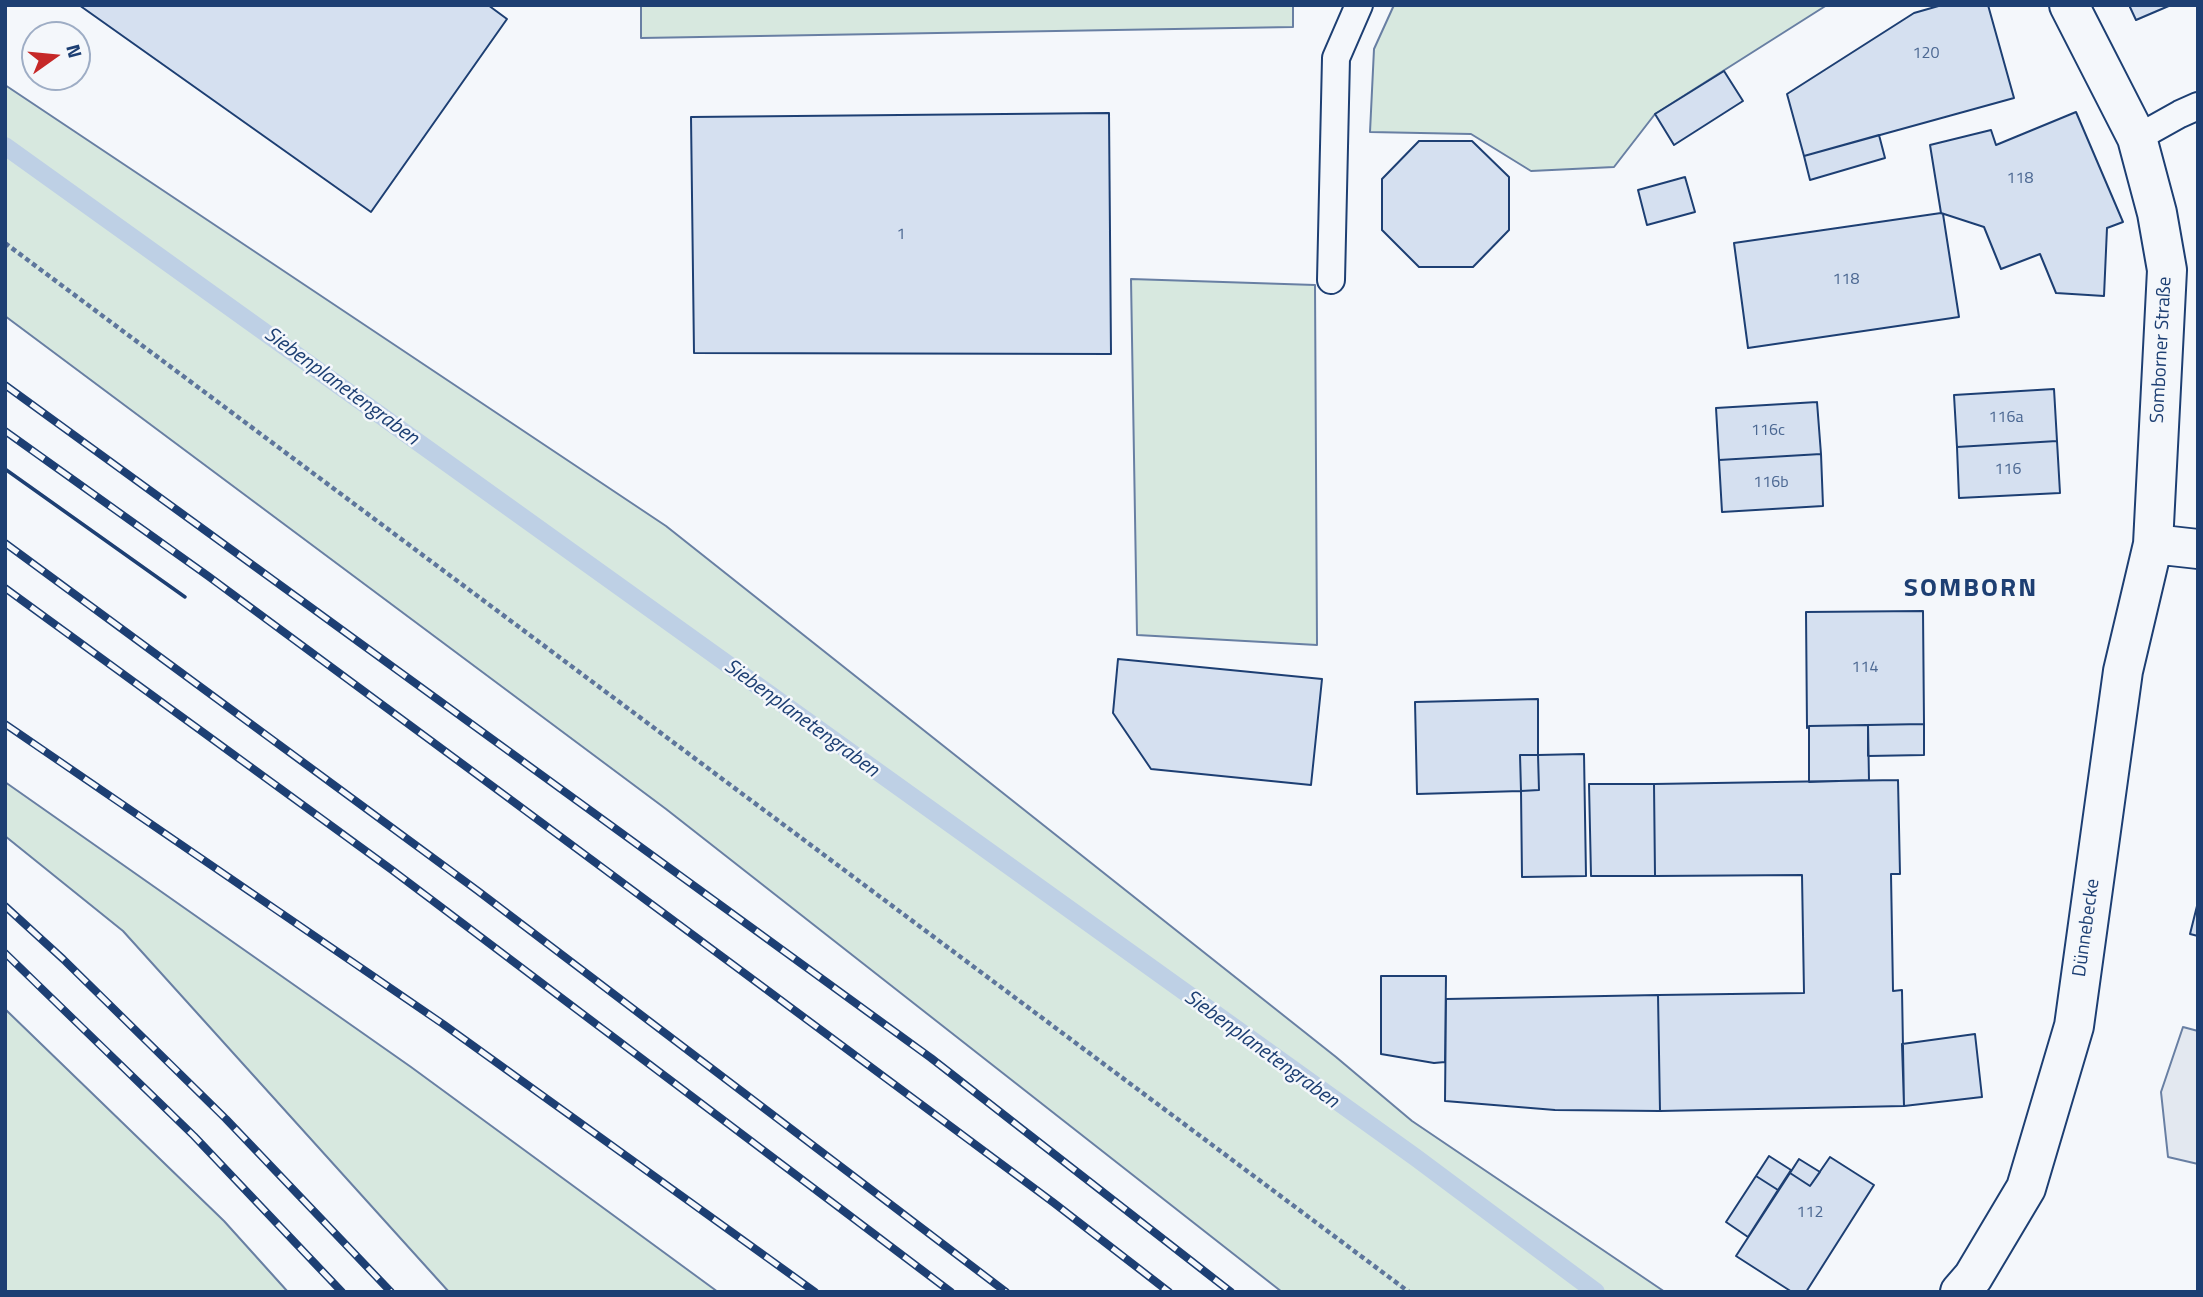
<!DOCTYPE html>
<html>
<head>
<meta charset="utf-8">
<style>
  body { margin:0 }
  #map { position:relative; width:2203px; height:1297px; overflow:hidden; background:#f4f7fb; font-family:"Titillium Web",sans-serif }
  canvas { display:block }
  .frame { position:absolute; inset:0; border:7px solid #1d3f73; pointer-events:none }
  .north { position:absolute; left:21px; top:21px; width:70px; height:70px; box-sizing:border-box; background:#f4f7fb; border:2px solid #9eadc5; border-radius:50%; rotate:75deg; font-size:19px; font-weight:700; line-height:28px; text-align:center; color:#1d3f73 }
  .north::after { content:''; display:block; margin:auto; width:24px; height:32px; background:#c62828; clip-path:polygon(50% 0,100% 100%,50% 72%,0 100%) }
</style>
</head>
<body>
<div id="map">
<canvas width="2203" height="1297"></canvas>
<div class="frame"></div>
<div class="north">N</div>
</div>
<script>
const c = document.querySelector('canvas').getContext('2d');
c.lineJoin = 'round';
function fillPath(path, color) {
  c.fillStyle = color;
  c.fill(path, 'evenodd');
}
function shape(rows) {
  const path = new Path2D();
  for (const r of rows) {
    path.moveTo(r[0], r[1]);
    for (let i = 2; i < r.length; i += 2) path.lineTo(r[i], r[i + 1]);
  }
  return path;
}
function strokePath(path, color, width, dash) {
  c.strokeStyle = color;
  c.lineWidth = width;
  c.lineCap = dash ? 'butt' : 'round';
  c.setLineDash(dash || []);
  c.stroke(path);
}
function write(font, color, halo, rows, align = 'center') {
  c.font = font + ' "Titillium Web",sans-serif';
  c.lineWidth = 5;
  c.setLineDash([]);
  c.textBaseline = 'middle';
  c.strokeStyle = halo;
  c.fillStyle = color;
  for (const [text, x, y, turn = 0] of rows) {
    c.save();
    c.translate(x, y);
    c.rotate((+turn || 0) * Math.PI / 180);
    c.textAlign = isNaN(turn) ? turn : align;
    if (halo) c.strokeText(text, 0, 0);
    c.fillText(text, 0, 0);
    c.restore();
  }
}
const green = shape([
  [641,5,1293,5,1293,27,641,38,641,5],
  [1394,5,1827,5,1655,114,1614,167,1531,171,1471,134,1370,132,1374,49,1394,5],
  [5,85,666,526,1336,1057,1412,1121,1665,1292,1282,1292,666,809,5,316,5,85],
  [1131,279,1315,285,1317,645,1137,635,1131,279],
  [5,782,411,1067,718,1292,449,1292,123,931,5,836,5,782],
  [5,1009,224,1221,288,1292,5,1292,5,1009]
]);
const parking = shape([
  [2183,1027,2198,1031,2198,1164,2168,1157,2161,1092,2183,1027]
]);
const stream = shape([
  [5,146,1415,1157,1596,1292]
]);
const building = shape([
  [79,5,488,5,507,19,371,212,79,5],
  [1942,5,1988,5,2014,98,1804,156,1787,94,1914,13,1942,5],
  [2129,5,2171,5,2136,20,2129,5],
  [1724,71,1743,101,1674,145,1655,114,1724,71],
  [2076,112,2123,222,2107,228,2104,296,2056,293,2040,254,2001,269,1984,227,1941,213,1930,145,1991,130,1996,145,2076,112],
  [1109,113,1111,354,694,353,691,117,1109,113],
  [1879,135,1885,158,1810,180,1804,156,1879,135],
  [1419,141,1472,141,1509,177,1509,230,1473,267,1419,267,1382,230,1382,179,1419,141],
  [1685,177,1695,212,1647,225,1638,190,1685,177],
  [1941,213,1943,214,1959,317,1748,348,1734,243,1941,213],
  [2054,389,2057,441,1957,447,1954,395,2054,389],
  [1817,402,1821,454,1719,460,1716,408,1817,402],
  [2057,441,2060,493,1959,498,1957,447,2057,441],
  [1821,454,1823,506,1722,512,1719,460,1821,454],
  [1923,611,1924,724,1809,726,1807,728,1806,612,1923,611],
  [1118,659,1322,679,1311,785,1151,769,1113,713,1118,659],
  [1538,699,1538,755,1520,755,1521,791,1417,794,1415,702,1538,699],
  [1924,724,1924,755,1868,756,1868,725,1924,724],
  [1868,725,1869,780,1809,782,1809,726,1868,725],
  [1584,754,1586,876,1522,877,1521,791,1539,790,1538,755,1584,754],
  [1520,755,1538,755,1539,790,1521,791,1520,755],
  [1898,780,1900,874,1891,874,1893,991,1902,990,1904,1106,1660,1111,1658,995,1804,993,1802,875,1655,876,1654,784,1898,780],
  [1589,784,1654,784,1655,876,1591,876,1589,784],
  [2198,902,2198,936,2190,934,2198,902],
  [1381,976,1446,976,1445,1062,1434,1063,1381,1054,1381,976],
  [1658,995,1660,1111,1555,1110,1445,1101,1446,999,1658,995],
  [1975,1034,1982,1097,1904,1106,1902,1044,1975,1034],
  [1769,1156,1791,1170,1778,1190,1756,1176,1769,1156],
  [1830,1157,1874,1185,1806,1292,1792,1292,1736,1256,1790,1173,1810,1186,1830,1157],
  [1799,1159,1820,1172,1810,1186,1790,1173,1799,1159],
  [1756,1176,1778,1190,1748,1237,1726,1222,1756,1176]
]);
const path = shape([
  [5,243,1409,1292]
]);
const service = shape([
  [2137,138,2180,114,2198,106],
  [1331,280,1336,58,1359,5]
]);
const minor = shape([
  [2153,544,2198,549],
  [1960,1292,1973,1277,2026,1188,2074,1026,2123,671,2153,544,2167,270,2157,213,2137,138,2069,5]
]);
const rail = shape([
  [5,385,931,1058,1231,1292],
  [5,431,208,576,499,791,1054,1203,1169,1292],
  [5,543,478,891,1006,1292],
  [5,588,392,870,951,1292],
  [5,724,443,1024,815,1292],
  [5,906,63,959,226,1119,391,1292],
  [5,953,194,1136,342,1292]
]);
const fence = shape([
  [553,5,558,5]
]);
const wall = shape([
  [5,469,185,597]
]);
const numberNames = [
  ["120",1926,54],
  ["118",2020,179],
  ["1",901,235],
  ["118",1846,280],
  ["116a",2006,418],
  ["116c",1768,431],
  ["116",2008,470],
  ["116b",1771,483],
  ["114",1865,668],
  ["112",1810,1213]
];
const streetNames = [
  ["Somborner Straße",2162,350,-87],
  ["Dünnebecke",2087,928,-82]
];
const waterNames = [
  ["Siebenplanetengraben",341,387,36],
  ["Siebenplanetengraben",801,719,36],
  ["Siebenplanetengraben",1261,1050,36]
];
const districtNames = [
  ["SOMBORN",1971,590]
];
fillPath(green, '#d7e8df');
strokePath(green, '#687fa3', 2);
fillPath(parking, '#e3e8f0');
strokePath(parking, '#687fa3', 2);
strokePath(stream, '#bed0e5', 18);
fillPath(building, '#d5e0f0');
strokePath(building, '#1d3f73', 2);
strokePath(service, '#1d3f73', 30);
strokePath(minor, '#1d3f73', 42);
strokePath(path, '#5e769c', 4.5, [5, 3.5]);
strokePath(service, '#f4f7fb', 26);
strokePath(minor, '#f4f7fb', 38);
strokePath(rail, '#1d3f73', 8);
strokePath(rail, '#f4f7fb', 5, [16]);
strokePath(fence, '#1d3f73', 2, [9, 3.5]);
strokePath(wall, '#1d3f73', 3.5);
write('16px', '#4b6792', null, numberNames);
write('19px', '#1d3f73', '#f4f7fb', streetNames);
write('italic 21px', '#1d3f73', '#f4f7fb', waterNames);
c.letterSpacing = '2px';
write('bold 26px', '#1d3f73', '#f4f7fb', districtNames);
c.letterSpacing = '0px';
</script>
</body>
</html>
